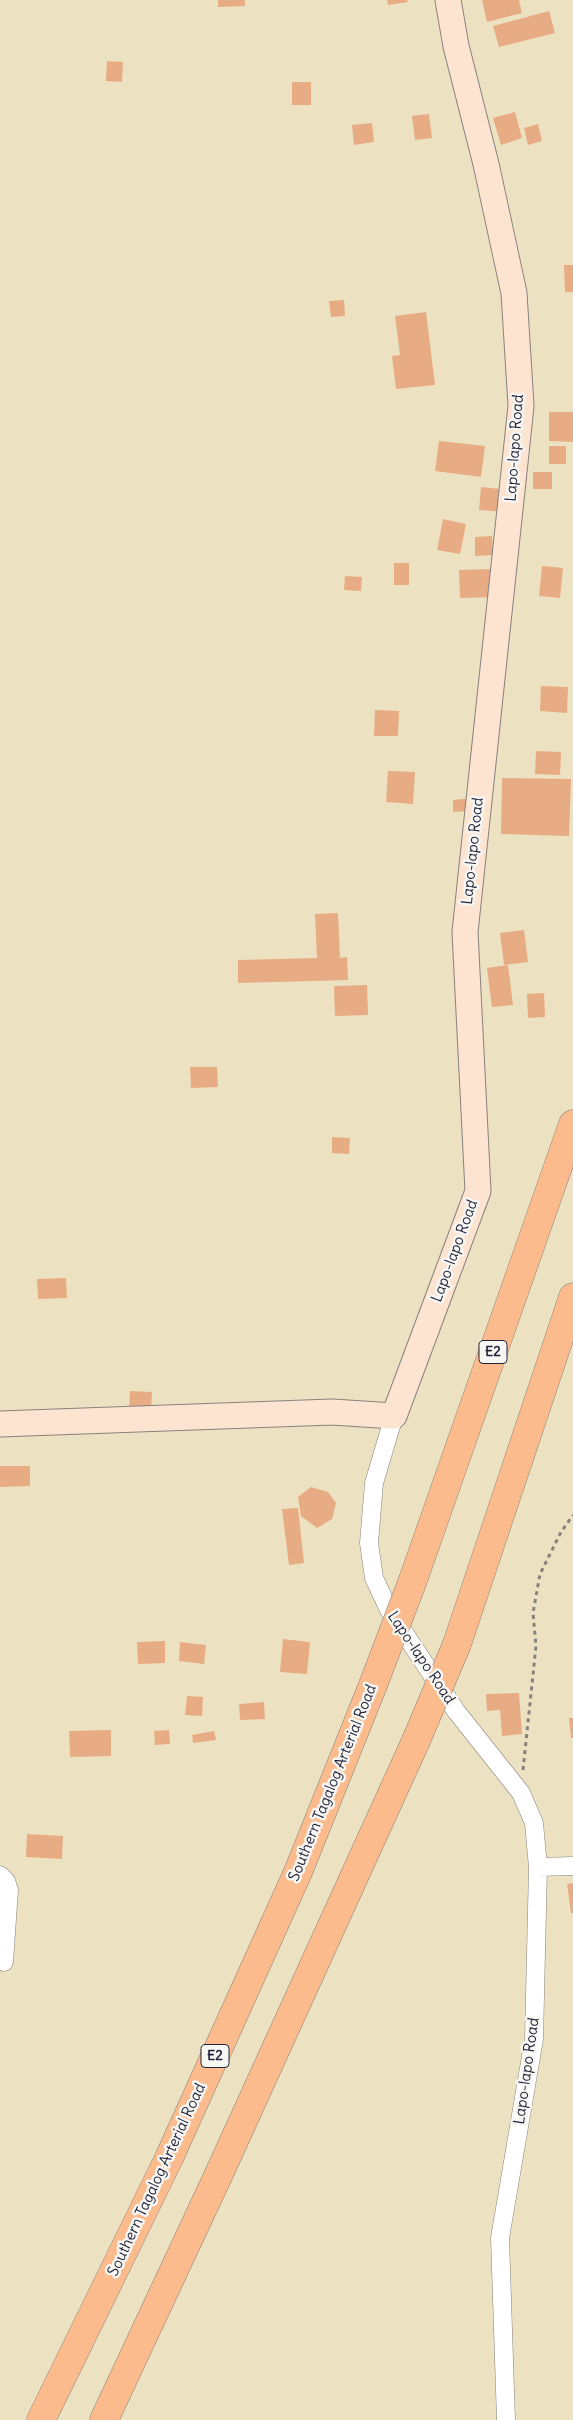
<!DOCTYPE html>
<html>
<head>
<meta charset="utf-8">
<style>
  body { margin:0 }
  canvas { display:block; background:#ece1c1 }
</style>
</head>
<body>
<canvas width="573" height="2420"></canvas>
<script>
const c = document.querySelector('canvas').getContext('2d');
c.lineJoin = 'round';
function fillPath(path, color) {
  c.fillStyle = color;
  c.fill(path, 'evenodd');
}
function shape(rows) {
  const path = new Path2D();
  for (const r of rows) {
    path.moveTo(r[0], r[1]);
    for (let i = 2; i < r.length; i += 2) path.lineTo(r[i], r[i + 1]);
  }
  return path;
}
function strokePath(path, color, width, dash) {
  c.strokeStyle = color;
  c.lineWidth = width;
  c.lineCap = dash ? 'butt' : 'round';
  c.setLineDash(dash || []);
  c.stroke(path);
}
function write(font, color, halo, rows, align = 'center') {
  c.font = font + ' Delius,sans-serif';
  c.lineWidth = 5;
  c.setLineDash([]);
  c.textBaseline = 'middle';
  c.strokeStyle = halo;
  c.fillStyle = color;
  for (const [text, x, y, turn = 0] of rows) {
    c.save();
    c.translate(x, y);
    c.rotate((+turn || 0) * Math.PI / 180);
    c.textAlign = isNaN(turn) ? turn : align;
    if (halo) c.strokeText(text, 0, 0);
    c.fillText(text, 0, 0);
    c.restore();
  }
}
const building = shape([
  [218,0,245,0,245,6,218,7],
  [387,0,407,0,408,2,388,5],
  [482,0,519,0,522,13,487,22],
  [549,11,555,33,499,47,493,26],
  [107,61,123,62,122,82,106,81],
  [292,82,311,82,311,105,292,105],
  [515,112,522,138,501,145,493,118],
  [429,114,432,138,415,140,412,116],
  [372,123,374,142,354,145,352,125],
  [538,124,542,141,528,145,524,128],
  [564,265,573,265,573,292,565,292],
  [344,300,345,316,331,317,329,301],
  [426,312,435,385,396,389,392,356,400,355,395,316],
  [549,412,573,412,573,442,549,441],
  [439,441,485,446,481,477,435,471],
  [549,446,566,446,566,464,549,464],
  [533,472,552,472,552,489,533,489],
  [481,487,510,490,508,512,479,510],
  [443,519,466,524,460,554,437,550],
  [492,536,493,555,475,556,475,537],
  [394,563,409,563,409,585,394,585],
  [542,566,563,568,560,598,539,596],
  [493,569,494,597,460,598,459,570],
  [345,576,362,577,361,591,344,590],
  [541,686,568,687,567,713,540,711],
  [375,710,399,711,398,736,374,736],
  [536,751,561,752,560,775,535,774],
  [388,771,415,772,413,804,386,802],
  [502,778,571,779,569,836,501,834],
  [473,798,473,811,453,812,453,800],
  [338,913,340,958,347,957,348,980,238,983,238,960,317,958,315,914],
  [524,930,528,962,504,965,500,933],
  [508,965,513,1005,492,1007,487,968],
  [367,985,368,1015,335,1016,334,986],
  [544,993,545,1017,528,1018,527,994],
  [190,1067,217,1067,218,1087,191,1088],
  [332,1137,350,1138,349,1154,332,1153],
  [66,1278,67,1298,38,1299,37,1279],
  [130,1391,152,1392,151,1410,129,1410],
  [0,1466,30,1466,30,1486,0,1487],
  [311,1487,328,1492,336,1503,332,1519,317,1528,301,1516,298,1497],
  [298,1508,304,1563,289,1565,282,1509],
  [283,1639,310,1642,307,1674,280,1672],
  [165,1641,165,1663,138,1664,137,1642],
  [180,1642,206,1645,204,1664,179,1661],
  [519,1693,522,1734,502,1736,500,1710,487,1711,486,1694],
  [187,1696,203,1697,202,1716,185,1715],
  [264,1702,265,1719,240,1720,239,1704],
  [569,1718,573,1718,573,1738,571,1738],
  [111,1730,111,1756,70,1757,69,1731],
  [169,1730,170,1744,155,1745,154,1731],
  [214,1731,216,1740,193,1743,192,1735],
  [27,1834,63,1836,62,1859,26,1857],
  [573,1883,573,1913,571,1913,567,1884]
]);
const path = shape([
  [523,1770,536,1646,533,1613,540,1574,561,1532,573,1515]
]);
const street = shape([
  [394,1416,374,1483,369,1543,374,1578,389,1610,456,1711,521,1793,534,1823,538,1867,534,2039,500,2238,506,2420],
  [538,1867,573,1866],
  [0,1875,6,1881,9,1890,4,1962]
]);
const secondary = shape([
  [0,1424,332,1412,394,1416,478,1191,465,932,521,406,514,293,486,164,456,46,448,0]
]);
const highway = shape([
  [413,1580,573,1124],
  [457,1644,573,1297],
  [41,2420,169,2158,298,1872,373,1685],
  [104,2420,218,2176,415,1743]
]);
const highwayBridge = shape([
  [373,1685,413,1580],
  [415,1743,457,1644]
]);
const shields = [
  [493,1352,28],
  [215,2056,28]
];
const shieldNames = [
  ["E2",493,1352],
  ["E2",215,2056]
];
const streetNames = [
  ["Lapo-lapo Road",515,448,-86],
  ["Lapo-lapo Road",473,851,-84],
  ["Lapo-lapo Road",455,1251,-70],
  ["Lapo-lapo Road",421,1658,56],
  ["Southern Tagalog Arterial Road",333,1783,-68],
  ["Lapo-lapo Road",527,2071,-82],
  ["Southern Tagalog Arterial Road",157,2180,-65]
];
fillPath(building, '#e8ac84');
strokePath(street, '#87827e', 19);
strokePath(secondary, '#87827e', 27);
strokePath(highway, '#87827e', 29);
strokePath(path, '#87827e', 3, [4, 4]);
strokePath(street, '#fff', 18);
strokePath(secondary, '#fde4d1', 25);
strokePath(highway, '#fbbb8d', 28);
strokePath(highwayBridge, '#87827e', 29, []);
strokePath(highwayBridge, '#fbbb8d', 28);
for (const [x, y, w] of shields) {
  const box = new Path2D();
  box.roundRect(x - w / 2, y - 11.5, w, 23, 4);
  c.fillStyle = '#f6f6f2';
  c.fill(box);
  strokePath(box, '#22223b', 1);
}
write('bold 14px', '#22223b', null, shieldNames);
write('15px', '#22223b', '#f6f6f2', streetNames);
</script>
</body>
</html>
